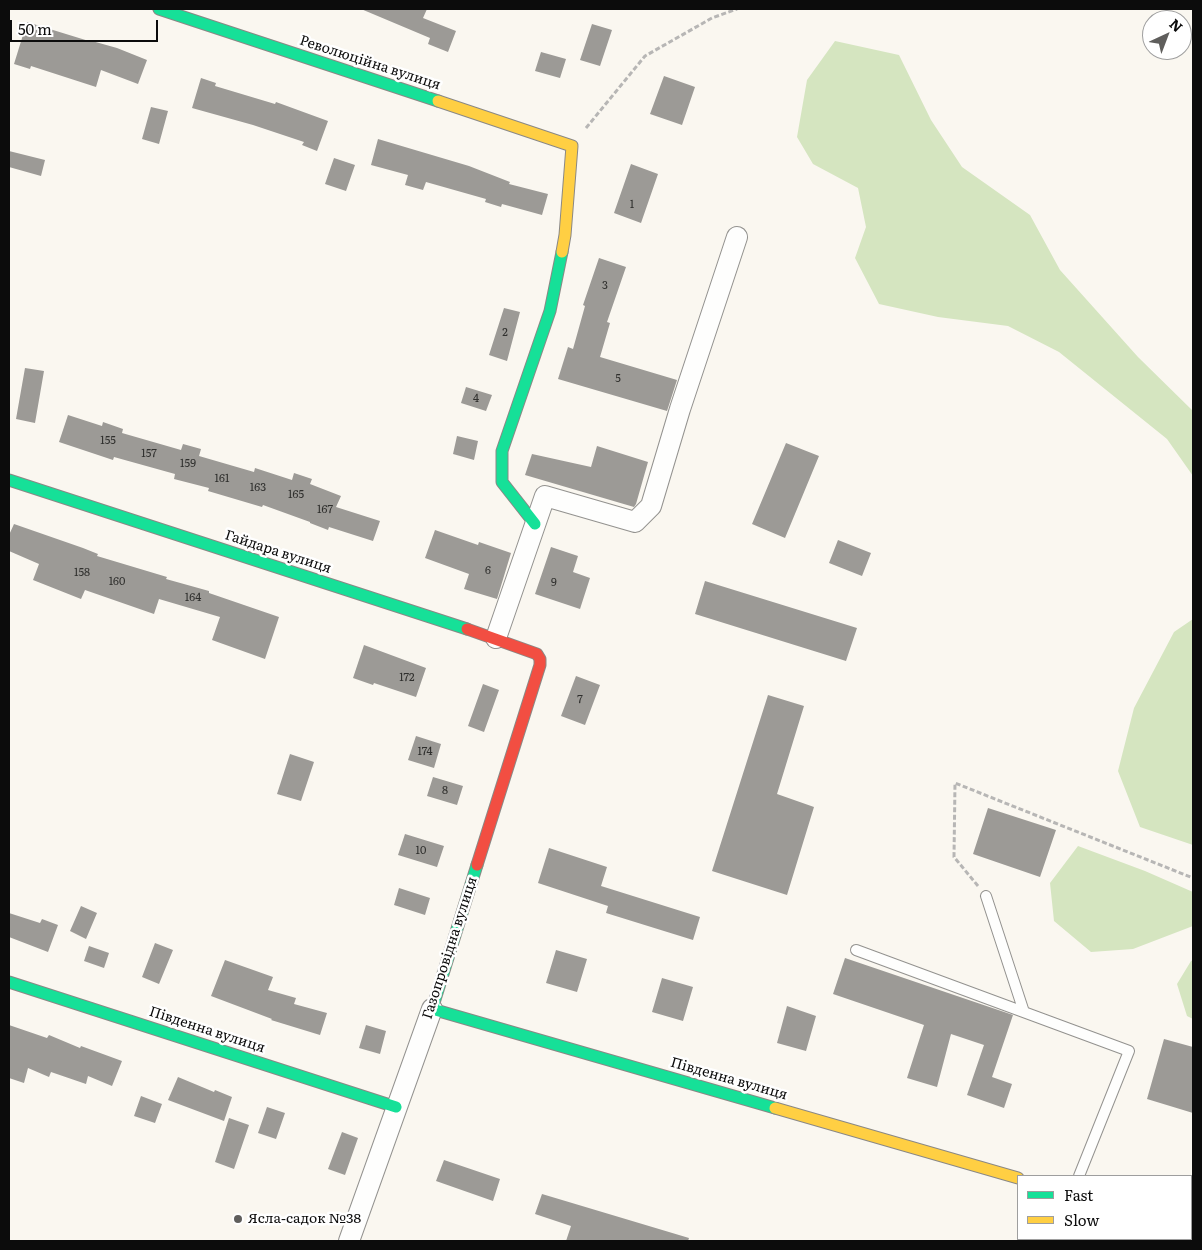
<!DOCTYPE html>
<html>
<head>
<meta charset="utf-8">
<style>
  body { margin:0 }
  #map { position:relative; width:1202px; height:1250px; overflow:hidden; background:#faf7f0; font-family:Literata,serif }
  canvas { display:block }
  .frame { position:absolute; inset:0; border:10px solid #0c0c0c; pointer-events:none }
  .legend { position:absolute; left:1017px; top:1175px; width:175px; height:65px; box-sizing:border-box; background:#fff; border:1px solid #9e9e9e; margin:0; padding:6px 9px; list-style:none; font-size:15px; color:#0c0c0c }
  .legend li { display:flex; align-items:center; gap:10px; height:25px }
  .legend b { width:25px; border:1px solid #9e9e9e }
  .north { position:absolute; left:1142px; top:10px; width:50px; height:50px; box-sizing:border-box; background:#fff; border:1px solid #9e9e9e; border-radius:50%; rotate:43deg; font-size:14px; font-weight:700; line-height:20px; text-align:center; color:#0c0c0c }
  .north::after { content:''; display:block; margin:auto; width:18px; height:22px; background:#5f5e5c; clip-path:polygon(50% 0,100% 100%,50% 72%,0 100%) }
  .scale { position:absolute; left:10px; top:20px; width:148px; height:22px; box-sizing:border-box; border:2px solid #0c0c0c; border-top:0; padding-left:6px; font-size:15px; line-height:18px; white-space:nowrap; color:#0c0c0c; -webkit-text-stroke:4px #fff; paint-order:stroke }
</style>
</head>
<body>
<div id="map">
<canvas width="1202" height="1250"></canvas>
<div class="frame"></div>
<ul class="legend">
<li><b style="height:6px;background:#16e098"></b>Fast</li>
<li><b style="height:6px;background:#ffcf43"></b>Slow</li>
</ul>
<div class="north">N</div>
<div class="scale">50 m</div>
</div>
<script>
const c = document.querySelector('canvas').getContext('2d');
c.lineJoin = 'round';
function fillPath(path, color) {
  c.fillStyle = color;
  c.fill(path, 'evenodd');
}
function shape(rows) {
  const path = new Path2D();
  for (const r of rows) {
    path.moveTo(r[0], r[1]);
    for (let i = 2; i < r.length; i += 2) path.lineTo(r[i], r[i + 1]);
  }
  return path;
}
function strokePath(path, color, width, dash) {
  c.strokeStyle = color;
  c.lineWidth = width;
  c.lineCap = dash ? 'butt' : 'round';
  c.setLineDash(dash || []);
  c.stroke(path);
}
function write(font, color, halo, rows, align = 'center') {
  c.font = font + ' Literata,serif';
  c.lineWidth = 5;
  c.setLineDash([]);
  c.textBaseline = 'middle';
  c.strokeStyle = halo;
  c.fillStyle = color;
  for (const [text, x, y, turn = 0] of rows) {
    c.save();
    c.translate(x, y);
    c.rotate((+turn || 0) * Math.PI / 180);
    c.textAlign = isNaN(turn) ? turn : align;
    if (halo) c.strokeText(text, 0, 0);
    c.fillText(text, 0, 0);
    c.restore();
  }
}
const forest = shape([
  [835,41,899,55,931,120,962,167,1030,215,1060,270,1138,357,1193,411,1193,476,1167,439,1059,352,1008,326,938,317,879,304,855,258,866,227,858,188,813,164,797,137,807,80],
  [1193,619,1193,845,1140,827,1118,771,1134,708,1174,632],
  [1078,846,1145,871,1193,892,1193,926,1133,949,1091,952,1054,921,1050,883],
  [1193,960,1193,1019,1187,1016,1177,984,1191,961]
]);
const building = shape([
  [361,9,427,9,423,18,456,31,448,52,428,44,430,38],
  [27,22,92,42,92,41,117,48,147,60,138,84,101,70,96,87,31,66,30,69,14,64],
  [592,24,612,30,600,66,580,60],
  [541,52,566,59,560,78,535,71],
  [664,76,695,87,682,125,650,114],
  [201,78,216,83,215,86,275,104,276,102,328,121,317,151,302,145,304,142,253,125,192,108],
  [151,107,168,111,159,144,142,139],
  [378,139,469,166,510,182,509,184,548,194,542,215,502,204,501,207,485,202,486,199,426,182,423,190,405,185,408,175,371,165],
  [9,151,45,160,41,176,9,167],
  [334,158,355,165,346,191,325,184],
  [631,164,658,174,641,223,614,213],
  [599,258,626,267,607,322,610,323,600,357,677,380,667,411,558,379,568,347,573,349,585,306,583,305],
  [504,308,520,312,507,361,489,355],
  [25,368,44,371,35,423,16,419],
  [466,387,492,395,486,411,461,403],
  [68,415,102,426,103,422,123,429,122,433,181,450,183,444,201,449,199,456,254,472,255,468,292,480,294,473,312,479,310,484,341,496,336,507,380,521,373,541,329,527,328,530,310,523,310,522,263,505,262,507,208,491,209,488,174,479,175,474,114,457,113,460,59,442],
  [457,436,478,441,474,460,453,454],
  [786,443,819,456,785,538,752,524],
  [597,446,648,462,636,504,634,507,525,475,532,454,591,467],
  [14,524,83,548,98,554,97,556,167,577,166,579,209,591,209,593,279,617,265,659,212,640,220,617,159,599,154,614,85,590,81,599,33,580,39,564,9,551,9,535],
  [435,530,478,545,479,542,511,553,497,599,464,589,469,574,425,558],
  [838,540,871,553,862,576,829,563],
  [551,547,578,556,573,572,590,578,580,609,535,594],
  [705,581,857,628,846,661,695,614],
  [364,645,426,668,416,697,374,683,373,685,353,678],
  [576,676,600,685,585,725,561,716],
  [483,684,499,690,484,732,468,726],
  [768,695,804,706,777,794,814,807,787,895,712,871],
  [416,736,441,744,434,768,408,760],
  [290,754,314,762,301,801,277,794],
  [433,777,463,786,457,805,427,796],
  [988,808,1056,830,1040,877,973,854],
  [405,834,444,846,437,867,398,855],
  [549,848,607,867,601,886,700,917,693,940,606,913,608,906,538,883],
  [399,888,430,898,425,915,394,905],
  [81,906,97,913,86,939,70,931],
  [9,913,40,923,42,919,58,925,48,952,9,937],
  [155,943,173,950,159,984,142,977],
  [89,946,109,953,104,968,84,961],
  [556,950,587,959,577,992,546,983],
  [845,958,1013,1015,992,1077,1012,1084,1004,1108,967,1095,984,1045,951,1034,937,1087,907,1078,924,1025,833,994],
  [225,960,273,977,268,990,296,998,294,1004,327,1013,320,1035,271,1020,272,1019,211,996],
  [662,978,693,987,683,1021,652,1012],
  [787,1006,816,1016,806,1051,777,1043],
  [9,1025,47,1038,49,1035,80,1048,81,1046,122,1061,112,1086,88,1076,86,1084,51,1072,49,1077,28,1068,24,1083,9,1078],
  [366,1025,386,1031,380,1054,359,1048],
  [1164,1039,1193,1047,1193,1113,1147,1099],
  [178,1077,214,1092,215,1090,232,1097,224,1121,168,1100],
  [141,1096,162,1104,155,1123,134,1116],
  [267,1107,285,1113,276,1139,258,1133],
  [229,1118,249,1125,234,1169,215,1162],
  [342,1132,358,1138,345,1175,328,1169],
  [444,1160,500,1179,493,1201,436,1181],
  [542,1194,689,1238,688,1241,566,1241,571,1226,535,1214]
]);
const path = shape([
  [586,128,645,56,712,18,737,9],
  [978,886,954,857,955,783,1193,878]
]);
const lane = shape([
  [986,896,1024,1012],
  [856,950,1129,1051,1079,1176]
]);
const street = shape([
  [496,638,545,496,635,522,651,506,680,409,737,237],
  [349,1241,432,1009]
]);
const fast = shape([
  [159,9,438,101],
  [9,480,467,629],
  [535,524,502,482,502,451,550,311,562,252],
  [477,865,432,1009,775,1108],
  [9,982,396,1107],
  [1191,1227,1193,1228]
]);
const slow = shape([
  [438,101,572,146,565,235,562,252],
  [775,1108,1018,1178]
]);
const jam = shape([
  [467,629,537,654,540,659,540,665,477,865]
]);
const markers = [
  [238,1219,5,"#5f5e5c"]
];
const numberNames = [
  ["1",632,205],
  ["3",605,286],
  ["2",505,333],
  ["5",618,379],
  ["4",476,399],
  ["155",108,441],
  ["157",149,454],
  ["159",188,464],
  ["161",222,479],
  ["163",258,488],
  ["165",296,495],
  ["167",325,510],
  ["6",488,571],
  ["158",82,573],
  ["160",117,582],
  ["9",554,583],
  ["164",193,598],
  ["172",407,678],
  ["7",580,700],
  ["174",425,752],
  ["8",445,791],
  ["10",421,851]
];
const streetNames = [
  ["Революційна вулиця",370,63,18],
  ["Гайдара вулиця",278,552,18],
  ["Газопровідна вулиця",450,948,-72],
  ["Південна вулиця",207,1030,18],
  ["Південна вулиця",729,1079,16]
];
const poiNames = [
  ["Ясла-садок №38",248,1219]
];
fillPath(forest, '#d5e5c0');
fillPath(building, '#9c9a96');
strokePath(lane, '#93928f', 12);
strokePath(street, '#93928f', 22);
strokePath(fast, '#8a8885', 13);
strokePath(slow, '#8a8885', 13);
strokePath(jam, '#8a8885', 13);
strokePath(path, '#b7b6b5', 3, [5, 2.5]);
strokePath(lane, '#fefefd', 10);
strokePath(street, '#fefefd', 20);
strokePath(fast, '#16e098', 11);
strokePath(slow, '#ffcf43', 11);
strokePath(jam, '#f24e42', 11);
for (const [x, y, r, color] of markers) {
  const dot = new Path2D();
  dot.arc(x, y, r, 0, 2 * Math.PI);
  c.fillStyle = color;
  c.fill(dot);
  strokePath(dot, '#fff', 2);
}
write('11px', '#30302e', null, numberNames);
write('14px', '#0c0c0c', '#fff', streetNames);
write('14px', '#0c0c0c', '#fff', poiNames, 'left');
</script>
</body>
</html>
